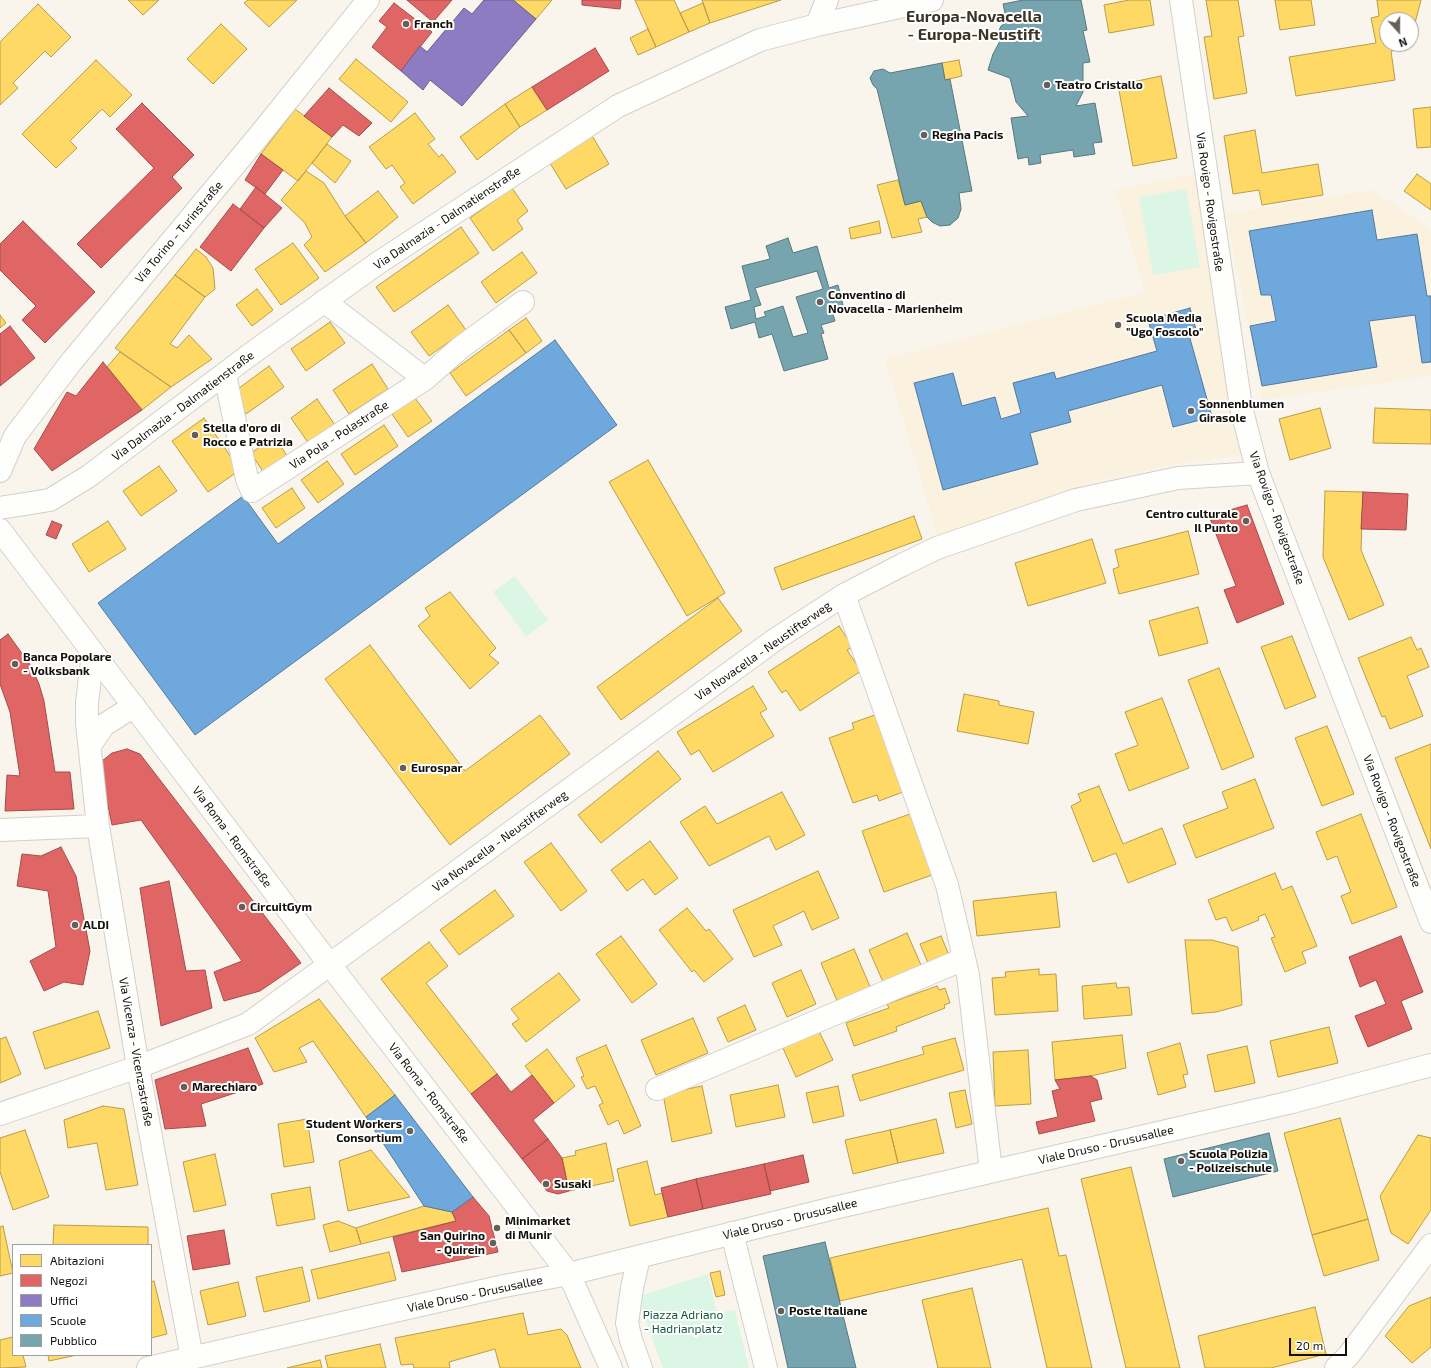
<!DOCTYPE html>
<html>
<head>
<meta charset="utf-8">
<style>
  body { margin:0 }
  #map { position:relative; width:1431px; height:1368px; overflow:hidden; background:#f9f5ed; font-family:"Exo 2",sans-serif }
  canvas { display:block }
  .legend { position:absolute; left:12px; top:1244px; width:140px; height:112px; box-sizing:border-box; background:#fff; border:1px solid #a19f9d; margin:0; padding:5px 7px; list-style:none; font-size:12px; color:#13100a }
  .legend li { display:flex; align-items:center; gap:8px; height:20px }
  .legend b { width:20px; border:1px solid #a19f9d }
  .north { position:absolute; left:1379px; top:12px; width:40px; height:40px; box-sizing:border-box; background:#fff; border:1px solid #a19f9d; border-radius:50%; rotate:159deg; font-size:11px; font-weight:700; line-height:16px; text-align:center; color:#13100a }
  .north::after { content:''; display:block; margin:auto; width:14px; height:18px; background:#646059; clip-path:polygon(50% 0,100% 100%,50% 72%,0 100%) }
  .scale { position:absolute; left:1289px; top:1338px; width:58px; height:18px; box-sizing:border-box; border:2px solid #13100a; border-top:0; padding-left:5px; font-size:12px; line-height:14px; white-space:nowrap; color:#13100a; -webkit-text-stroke:3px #fff; paint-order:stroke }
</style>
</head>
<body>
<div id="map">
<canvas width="1431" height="1368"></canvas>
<ul class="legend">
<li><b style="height:11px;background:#ffd966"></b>Abitazioni</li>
<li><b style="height:11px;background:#e06666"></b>Negozi</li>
<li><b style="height:11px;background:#8e7cc3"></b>Uffici</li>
<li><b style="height:11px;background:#6fa8dc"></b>Scuole</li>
<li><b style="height:11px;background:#76a5af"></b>Pubblico</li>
</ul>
<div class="north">N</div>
<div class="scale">20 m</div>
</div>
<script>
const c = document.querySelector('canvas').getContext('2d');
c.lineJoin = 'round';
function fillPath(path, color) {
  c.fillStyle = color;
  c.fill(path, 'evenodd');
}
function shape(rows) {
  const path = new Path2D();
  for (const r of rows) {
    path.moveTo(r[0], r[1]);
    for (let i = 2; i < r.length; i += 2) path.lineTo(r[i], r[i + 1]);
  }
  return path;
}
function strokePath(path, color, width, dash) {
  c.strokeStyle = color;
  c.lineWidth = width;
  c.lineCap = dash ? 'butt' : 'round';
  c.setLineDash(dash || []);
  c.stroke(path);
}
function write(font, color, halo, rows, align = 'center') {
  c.font = font + ' "Exo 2",sans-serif';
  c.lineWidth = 4;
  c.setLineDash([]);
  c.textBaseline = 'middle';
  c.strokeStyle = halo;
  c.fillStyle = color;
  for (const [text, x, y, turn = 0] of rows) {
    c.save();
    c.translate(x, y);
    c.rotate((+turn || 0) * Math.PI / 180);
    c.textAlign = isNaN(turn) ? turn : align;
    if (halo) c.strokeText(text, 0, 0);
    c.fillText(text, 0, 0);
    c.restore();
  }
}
const built = shape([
  [1199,173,1246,455,1170,465,1089,483,939,541,885,359,1145,292,1115,190],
  [1373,190,1431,230,1431,376,1262,400,1226,214]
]);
const green = shape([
  [1186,189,1200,267,1153,275,1139,197],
  [515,576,548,620,526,637,493,592],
  [708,1274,717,1314,735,1310,749,1368,663,1368,637,1297]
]);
const homes = shape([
  [128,0,159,0,143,15,128,0],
  [248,0,297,0,269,27,244,3,248,0],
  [513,0,552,0,536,19,513,0],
  [635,0,674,0,689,32,656,47,635,0],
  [702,0,781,0,710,23,702,0],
  [1129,0,1150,0,1154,25,1109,33,1104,5,1129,0],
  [1206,0,1238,0,1244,36,1238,37,1247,93,1214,99,1204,37,1212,36,1206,0],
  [1275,0,1311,0,1315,25,1280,30,1275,0],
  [1377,0,1421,0,1411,38,1411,20,1387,20,1387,44,1409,44,1408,48,1391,51,1395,80,1296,96,1289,57,1376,43,1371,18,1379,16,1377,0],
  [703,3,710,23,689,32,680,13,703,3],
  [38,4,71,37,51,57,45,51,13,83,18,88,0,105,0,42,38,4],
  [221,24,247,49,213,84,187,59,221,24],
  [648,29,656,47,638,55,630,38,648,29],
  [356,59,408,102,391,122,339,79,356,59],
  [96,60,132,95,110,117,102,109,70,141,77,148,56,168,22,134,96,60],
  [959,60,962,76,945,80,942,63,959,60],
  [1161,76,1177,158,1133,166,1118,85,1161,76],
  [532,87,547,110,520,127,505,104,532,87],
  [505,104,520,127,477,160,460,137,505,104],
  [1431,107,1431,147,1417,148,1413,109,1431,107],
  [295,109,332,137,298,181,261,154,295,109],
  [415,113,435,139,428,144,439,157,442,154,456,172,413,204,400,187,405,183,392,165,386,169,369,147,415,113],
  [1255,130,1262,173,1318,164,1323,195,1262,205,1259,190,1233,194,1224,136,1255,130],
  [591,134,609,164,566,189,548,160,591,134],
  [327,144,351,161,335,183,312,163,327,144],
  [306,171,324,183,345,216,366,243,325,272,304,245,312,237,305,223,281,200,306,171],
  [1417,174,1431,184,1431,210,1404,191,1417,174],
  [898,180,905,205,921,201,927,217,918,219,922,232,892,238,877,185,898,180],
  [512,188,528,211,517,220,523,229,493,251,470,218,512,188],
  [378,191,398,217,366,243,345,216,378,191],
  [879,221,881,233,851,239,849,228,879,221],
  [461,227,479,253,394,312,376,287,461,227],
  [293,243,319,278,281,305,255,269,293,243],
  [196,249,206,257,213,268,215,289,205,297,175,275,196,249],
  [522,252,537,273,496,303,481,282,522,252],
  [175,275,205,297,170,344,177,348,189,335,212,359,171,387,115,348,175,275],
  [257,289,273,310,252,326,236,305,257,289],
  [448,305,466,330,429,356,411,332,448,305],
  [0,315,6,323,0,328,0,315],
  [526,318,542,341,526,353,509,330,526,318],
  [330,322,345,343,306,371,291,349,330,322],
  [509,330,526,353,466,396,450,373,509,330],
  [120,352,171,387,142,410,107,367,120,352],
  [372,364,388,389,349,414,333,390,372,364],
  [269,366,284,387,246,414,231,394,269,366],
  [415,398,432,421,408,437,392,414,415,398],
  [317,399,335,425,309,444,291,418,317,399],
  [1320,408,1331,448,1290,460,1279,419,1320,408],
  [1375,408,1431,410,1431,444,1373,443,1375,408],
  [204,418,240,470,208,492,172,441,204,418],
  [384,425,398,446,355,475,341,454,384,425],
  [275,437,289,459,265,475,251,453,275,437],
  [648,460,725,593,687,616,609,482,648,460],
  [327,461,344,484,318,503,301,480,327,461],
  [159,466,177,491,141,516,123,491,159,466],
  [292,488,305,508,276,528,262,508,292,488],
  [1325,491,1363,492,1361,550,1384,605,1349,620,1323,557,1325,491],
  [914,516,922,539,782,590,774,568,914,516],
  [108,521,126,549,89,572,72,544,108,521],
  [1188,531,1199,574,1119,594,1113,569,1119,567,1115,550,1188,531],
  [1092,539,1106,583,1028,606,1015,563,1092,539],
  [450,592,496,648,489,655,499,663,470,689,418,626,430,616,425,608,450,592],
  [718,598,742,631,621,720,597,687,718,598],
  [1198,607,1208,643,1159,656,1149,621,1198,607],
  [839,626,853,647,847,650,861,671,800,711,786,690,782,693,768,672,839,626],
  [1292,636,1316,697,1285,709,1261,647,1292,636],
  [1411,637,1417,650,1421,648,1429,667,1407,676,1423,716,1390,729,1385,716,1382,717,1358,658,1411,637],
  [370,645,465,771,540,715,570,754,450,845,325,679,370,645],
  [1219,668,1254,757,1222,770,1188,680,1219,668],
  [753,686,767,709,760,713,774,736,713,772,699,750,691,755,677,732,753,686],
  [964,694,999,701,999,705,1034,712,1028,744,957,731,964,694],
  [1162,698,1189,768,1129,791,1115,754,1138,745,1125,712,1162,698],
  [875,715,903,792,879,801,877,795,853,803,829,738,854,729,852,723,875,715],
  [1327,726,1354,794,1322,806,1295,738,1327,726],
  [1431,744,1431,849,1395,758,1431,744],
  [658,751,681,779,601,843,578,815,658,751],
  [1255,779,1274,828,1196,858,1183,825,1228,808,1222,792,1255,779],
  [1099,786,1123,844,1162,828,1176,864,1128,883,1116,853,1093,862,1071,806,1081,801,1078,794,1099,786],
  [782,792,805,835,776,850,769,836,709,866,680,822,705,806,717,824,782,792],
  [910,814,932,875,884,892,862,831,910,814],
  [1361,814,1397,907,1352,924,1341,896,1351,892,1337,856,1327,860,1316,832,1361,814],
  [650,841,678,878,655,895,643,879,627,891,611,870,650,841],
  [551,843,587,891,561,911,524,862,551,843],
  [818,871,839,918,812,930,804,911,773,926,782,945,754,957,733,910,818,871],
  [1275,873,1282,890,1292,886,1317,946,1302,952,1306,963,1285,972,1271,938,1275,937,1265,914,1258,917,1259,920,1232,931,1226,917,1216,920,1208,900,1275,873],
  [495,890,514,916,459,955,440,930,495,890],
  [1056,892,1060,927,977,936,973,901,1056,892],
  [687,908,706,931,709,929,733,959,704,982,694,970,692,972,659,930,687,908],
  [907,933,921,965,883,982,869,950,907,933],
  [621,936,657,984,632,1003,596,954,621,936],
  [941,936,949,955,928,963,920,944,941,936],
  [1185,940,1212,940,1238,947,1242,1005,1216,1012,1192,1014,1185,940],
  [429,942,448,966,426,983,497,1074,471,1094,381,979,429,942],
  [854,949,871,989,838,1003,821,963,854,949],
  [1039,969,1039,975,1056,974,1058,1011,995,1015,992,978,1006,977,1005,972,1039,969],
  [801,970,816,1004,787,1017,772,983,801,970],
  [559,973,580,1000,526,1042,512,1024,519,1019,511,1009,559,973],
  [1116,983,1117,988,1129,987,1132,1015,1084,1019,1082,986,1116,983],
  [937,986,939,990,945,988,950,1003,944,1005,945,1008,896,1027,897,1031,854,1046,846,1023,889,1008,887,1004,937,986],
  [319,999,395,1095,366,1117,313,1041,299,1048,307,1062,274,1072,255,1038,319,999],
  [745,1005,756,1030,728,1042,717,1018,745,1005],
  [98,1011,110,1048,45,1069,33,1032,98,1011],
  [693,1018,708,1053,656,1075,641,1040,693,1018],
  [1329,1027,1338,1063,1278,1077,1270,1041,1329,1027],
  [818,1029,833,1060,796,1077,782,1046,818,1029],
  [1122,1035,1126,1068,1091,1076,1055,1080,1052,1042,1122,1035],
  [6,1037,21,1074,0,1083,0,1039,6,1037],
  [955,1038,964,1070,860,1101,852,1075,924,1054,922,1047,955,1038],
  [1180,1043,1188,1074,1183,1075,1186,1087,1158,1095,1147,1053,1180,1043],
  [606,1045,641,1126,624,1134,618,1120,608,1125,599,1105,603,1103,595,1086,587,1089,581,1077,584,1076,576,1058,606,1045],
  [1247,1046,1255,1083,1215,1092,1207,1055,1247,1046],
  [547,1049,575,1086,554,1103,525,1066,547,1049],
  [1028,1050,1031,1104,995,1106,993,1052,1028,1050],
  [778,1085,785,1117,736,1127,730,1095,778,1085],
  [702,1086,712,1133,672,1142,663,1094,702,1086],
  [838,1086,844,1116,813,1123,806,1093,838,1086],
  [965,1090,972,1124,956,1128,949,1093,965,1090],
  [103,1106,124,1109,138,1185,106,1190,97,1143,68,1148,64,1120,103,1106],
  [1340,1118,1368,1219,1312,1235,1284,1133,1340,1118],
  [307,1119,314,1162,284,1167,278,1124,307,1119],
  [936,1119,944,1153,898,1163,890,1130,936,1119],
  [25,1130,49,1197,13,1210,0,1172,0,1138,25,1130],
  [890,1130,898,1163,853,1174,845,1140,890,1130],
  [1418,1135,1431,1138,1431,1210,1408,1244,1391,1233,1380,1196,1418,1135],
  [606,1143,614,1181,569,1191,562,1158,576,1155,575,1151,606,1143],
  [371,1150,410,1197,348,1211,339,1161,371,1150],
  [215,1154,226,1205,194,1212,183,1162,215,1154],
  [647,1161,655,1195,662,1193,668,1217,630,1226,617,1169,647,1161],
  [1131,1167,1180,1368,1126,1368,1081,1179,1131,1167],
  [310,1187,315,1219,277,1226,271,1194,310,1187],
  [424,1206,452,1212,456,1221,361,1244,356,1228,424,1206],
  [1048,1208,1059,1256,1066,1255,1092,1368,1047,1368,1022,1259,840,1301,830,1258,1048,1208],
  [1368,1219,1379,1260,1324,1276,1312,1235,1368,1219],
  [338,1221,356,1228,361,1244,330,1252,323,1225,338,1221],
  [54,1225,148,1227,148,1245,53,1245,54,1225],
  [3,1226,13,1273,0,1276,0,1227,3,1226],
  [389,1252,396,1280,318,1299,311,1270,389,1252],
  [302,1267,310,1301,264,1312,256,1277,302,1267],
  [720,1271,725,1295,716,1297,710,1273,720,1271],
  [154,1281,167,1334,151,1338,151,1282,154,1281],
  [238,1282,246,1316,208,1325,200,1291,238,1282],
  [972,1288,991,1368,938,1368,922,1300,972,1288],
  [1431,1297,1431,1347,1412,1363,1385,1336,1409,1306,1431,1297],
  [1315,1307,1326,1354,1271,1368,1205,1368,1198,1336,1315,1307],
  [523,1313,528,1335,561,1329,567,1335,581,1368,500,1368,495,1349,449,1362,450,1368,414,1368,413,1364,401,1365,395,1338,523,1313],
  [13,1337,13,1355,23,1355,26,1367,0,1368,0,1340,13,1337],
  [380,1344,386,1368,328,1368,325,1356,380,1344],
  [48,1355,77,1355,49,1361,48,1355],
  [320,1360,322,1368,287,1368,320,1360]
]);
const shops = shape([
  [407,0,452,0,433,22,407,0],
  [582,0,621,0,620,9,582,5,582,0],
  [394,3,432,32,401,71,372,47,387,27,379,21,394,3],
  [595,48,609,71,547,110,532,87,595,48],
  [329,88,372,123,359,136,343,125,332,137,304,116,329,88],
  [142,103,194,155,172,177,182,188,101,268,77,244,154,168,116,129,142,103],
  [261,154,283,170,265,194,245,180,261,154],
  [256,187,282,208,264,228,240,209,256,187],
  [233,204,264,228,231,271,200,247,233,204],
  [23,221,95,292,45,343,22,320,36,306,0,270,0,244,23,221],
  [10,326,35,358,0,386,0,334,10,326],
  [103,362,142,410,52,471,34,449,67,392,76,396,103,362],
  [1363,492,1408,494,1406,530,1361,529,1363,492],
  [1247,505,1284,604,1237,623,1224,590,1236,586,1209,516,1247,505],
  [52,521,62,525,56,539,46,535,52,521],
  [8,634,31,666,39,684,44,701,55,772,70,772,74,809,5,811,7,775,20,776,10,712,0,684,0,640,8,634],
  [127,749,140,754,301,963,260,991,224,1001,214,972,242,961,141,820,112,825,101,774,102,761,112,753,127,749],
  [61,847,76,876,90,951,83,985,64,982,44,991,30,961,56,947,48,891,17,886,22,854,41,856,61,847],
  [169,881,186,971,205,970,212,1008,161,1026,140,888,169,881],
  [1401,936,1423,992,1401,1001,1412,1029,1368,1047,1355,1016,1386,1004,1376,980,1360,987,1349,957,1401,936],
  [248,1048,263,1084,201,1104,206,1126,165,1129,155,1080,248,1048],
  [497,1074,511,1092,532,1075,554,1103,533,1120,548,1139,522,1159,471,1094,497,1074],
  [1091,1076,1097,1080,1102,1099,1090,1102,1095,1121,1039,1134,1036,1122,1058,1117,1052,1091,1060,1089,1055,1080,1091,1076],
  [548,1139,562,1158,569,1191,558,1194,547,1191,522,1159,548,1139],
  [803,1155,809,1182,770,1191,764,1164,803,1155],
  [764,1164,771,1194,703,1209,696,1179,764,1164],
  [696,1179,703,1209,668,1217,661,1188,696,1179],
  [473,1197,489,1216,498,1252,402,1272,393,1237,456,1221,452,1212,473,1197],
  [224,1230,230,1264,193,1270,187,1236,224,1230]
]);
const offices = shape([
  [484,0,513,0,536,19,462,106,430,80,423,90,401,71,420,46,427,52,464,8,472,14,484,0]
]);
const schools = shape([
  [1372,210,1377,240,1417,234,1427,296,1431,296,1431,362,1422,363,1415,315,1369,321,1377,367,1262,386,1250,326,1276,321,1271,295,1261,295,1249,231,1372,210],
  [1190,308,1197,333,1189,335,1212,417,1173,427,1162,385,1068,411,1071,422,1030,433,1038,464,943,490,914,383,953,373,962,406,995,397,1001,419,1021,413,1013,383,1054,372,1056,379,1157,351,1148,320,1190,308],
  [555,340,617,425,195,735,98,603,243,496,278,544,555,340],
  [395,1095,473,1197,452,1212,424,1206,366,1117,395,1095]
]);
const public = shape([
  [1023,0,1081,0,1087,30,1083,31,1090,62,1083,63,1083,92,1076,106,1095,103,1102,142,1093,143,1095,154,1074,157,1073,150,1040,155,1041,163,1029,165,1028,157,1018,159,1011,118,1028,116,1016,102,1010,78,988,70,993,54,1001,39,998,33,1001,26,1007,22,1003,4,1023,0],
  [942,63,945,80,950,79,972,191,959,193,961,209,958,218,950,225,940,226,932,222,927,217,921,201,905,205,877,89,873,85,870,78,874,71,883,69,890,73,942,63],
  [788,238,793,253,817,246,829,288,838,285,843,305,831,308,835,321,821,325,824,333,821,334,828,359,784,371,772,334,759,338,755,322,731,329,725,307,751,300,742,266,770,259,766,246,788,238],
  [817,271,823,289,796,297,808,333,793,337,783,306,764,312,766,316,756,319,754,307,761,305,755,288,817,271],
  [1269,1133,1278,1171,1173,1197,1164,1159,1269,1133],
  [825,1242,856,1368,788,1368,763,1256,825,1242]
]);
const minor = shape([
  [1181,0,1241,407,1258,473,1431,922],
  [817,25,827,0],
  [324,301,425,379],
  [225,375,247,479,252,491,425,379,460,348,523,302],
  [0,471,15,436,72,361,262,132,368,0],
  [0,508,50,500,89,476,248,356,378,263,618,106,760,40,817,25,932,0],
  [844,595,947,885,968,975,991,1171],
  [93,653,87,703,87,723,98,826,138,1067,192,1358],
  [91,744,104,725,134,706],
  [0,830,98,826],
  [657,1089,964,959],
  [0,1114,138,1067,248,1024,776,639,844,595,902,565,937,548,1076,500,1178,478,1258,473],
  [732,1233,766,1368],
  [1336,1368,1349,1355,1431,1245]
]);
const major = shape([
  [0,530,330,965,569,1274,611,1368],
  [639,1257,632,1288,627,1323,631,1340,641,1368],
  [148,1368,364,1318,504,1286,569,1274,834,1208,1292,1102,1431,1065]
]);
const markers = [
  [406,24,4,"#646059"],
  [1047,85,4,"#646059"],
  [924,135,4,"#646059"],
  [820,302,4,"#646059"],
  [1118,325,4,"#646059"],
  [1191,411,4,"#646059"],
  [195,435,4,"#646059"],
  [1246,521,4,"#646059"],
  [15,664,4,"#646059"],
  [403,768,4,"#646059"],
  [242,907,4,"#646059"],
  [75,925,4,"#646059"],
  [184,1087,4,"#646059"],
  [410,1131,4,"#646059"],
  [1181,1161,4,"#646059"],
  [546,1184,4,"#646059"],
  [497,1228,4,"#646059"],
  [493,1243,4,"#646059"],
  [781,1311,4,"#646059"]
];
const poiNames = [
  ["Franch",414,24],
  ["Teatro Cristallo",1055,85],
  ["Regina Pacis",932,135],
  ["Conventino di",828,295],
  ["Novacella - Marienheim",828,309],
  ["Scuola Media",1126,318],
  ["\"Ugo Foscolo\"",1126,332],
  ["Sonnenblumen",1199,404],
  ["Girasole",1199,418],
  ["Stella d'oro di",203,428],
  ["Rocco e Patrizia",203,442],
  ["Centro culturale",1238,514,"right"],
  ["Il Punto",1238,528,"right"],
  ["Banca Popolare",23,657],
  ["- Volksbank",23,671],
  ["Eurospar",411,768],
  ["CircuitGym",250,907],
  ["ALDI",83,925],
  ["Marechiaro",192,1087],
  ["Student Workers",402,1124,"right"],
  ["Consortium",402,1138,"right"],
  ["Scuola Polizia",1189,1154],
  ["- Polizeischule",1189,1168],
  ["Susaki",554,1184],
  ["Minimarket",505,1221],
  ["di Munir",505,1235],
  ["San Quirino",485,1236,"right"],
  ["- Quirein",485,1250,"right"],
  ["Poste Italiane",789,1311]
];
const streetNames = [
  ["Via Rovigo - Rovigostraße",1210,202,82],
  ["Via Dalmazia - Dalmatienstraße",447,218,-34],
  ["Via Torino - Turinstraße",179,232,-50],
  ["Via Dalmazia - Dalmatienstraße",183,406,-37],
  ["Via Pola - Polastraße",339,435,-33],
  ["Via Rovigo - Rovigostraße",1277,518,70],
  ["Via Novacella - Neustifterweg",763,651,-35],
  ["Via Rovigo - Rovigostraße",1392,821,69],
  ["Via Roma - Romstraße",232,837,53],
  ["Via Novacella - Neustifterweg",500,841,-36],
  ["Via Vicenza - Vicenzastraße",136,1052,80],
  ["Via Roma - Romstraße",429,1093,52],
  ["Viale Druso - Drususallee",1106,1145,-13],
  ["Viale Druso - Drususallee",790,1219,-14],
  ["Viale Druso - Drususallee",475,1294,-12]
];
const parkNames = [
  ["Piazza Adriano",683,1315],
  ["- Hadrianplatz",683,1329]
];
const districtNames = [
  ["Europa-Novacella",974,17],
  ["- Europa-Neustift",974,35]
];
fillPath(built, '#faf1df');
fillPath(green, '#dcf6e5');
fillPath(homes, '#ffd966');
strokePath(homes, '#b89d4a', 1);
fillPath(shops, '#e06666');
strokePath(shops, '#a24c4a', 1);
fillPath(offices, '#8e7cc3');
strokePath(offices, '#695c8c', 1);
fillPath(schools, '#6fa8dc');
strokePath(schools, '#537a9d', 1);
fillPath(public, '#76a5af');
strokePath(public, '#58787e', 1);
strokePath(minor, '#d3d0c9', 24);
strokePath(major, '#d3d0c9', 24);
strokePath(minor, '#fefefc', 22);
strokePath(major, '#fefefc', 22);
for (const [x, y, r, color] of markers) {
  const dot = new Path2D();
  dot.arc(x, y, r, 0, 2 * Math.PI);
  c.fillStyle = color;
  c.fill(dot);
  strokePath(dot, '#fff', 1.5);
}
write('bold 12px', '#13100a', '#fff', poiNames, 'left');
write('12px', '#13100a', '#fff', streetNames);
write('12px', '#14583f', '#fff', parkNames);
write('bold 16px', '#3b3424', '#fff', districtNames);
</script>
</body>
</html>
